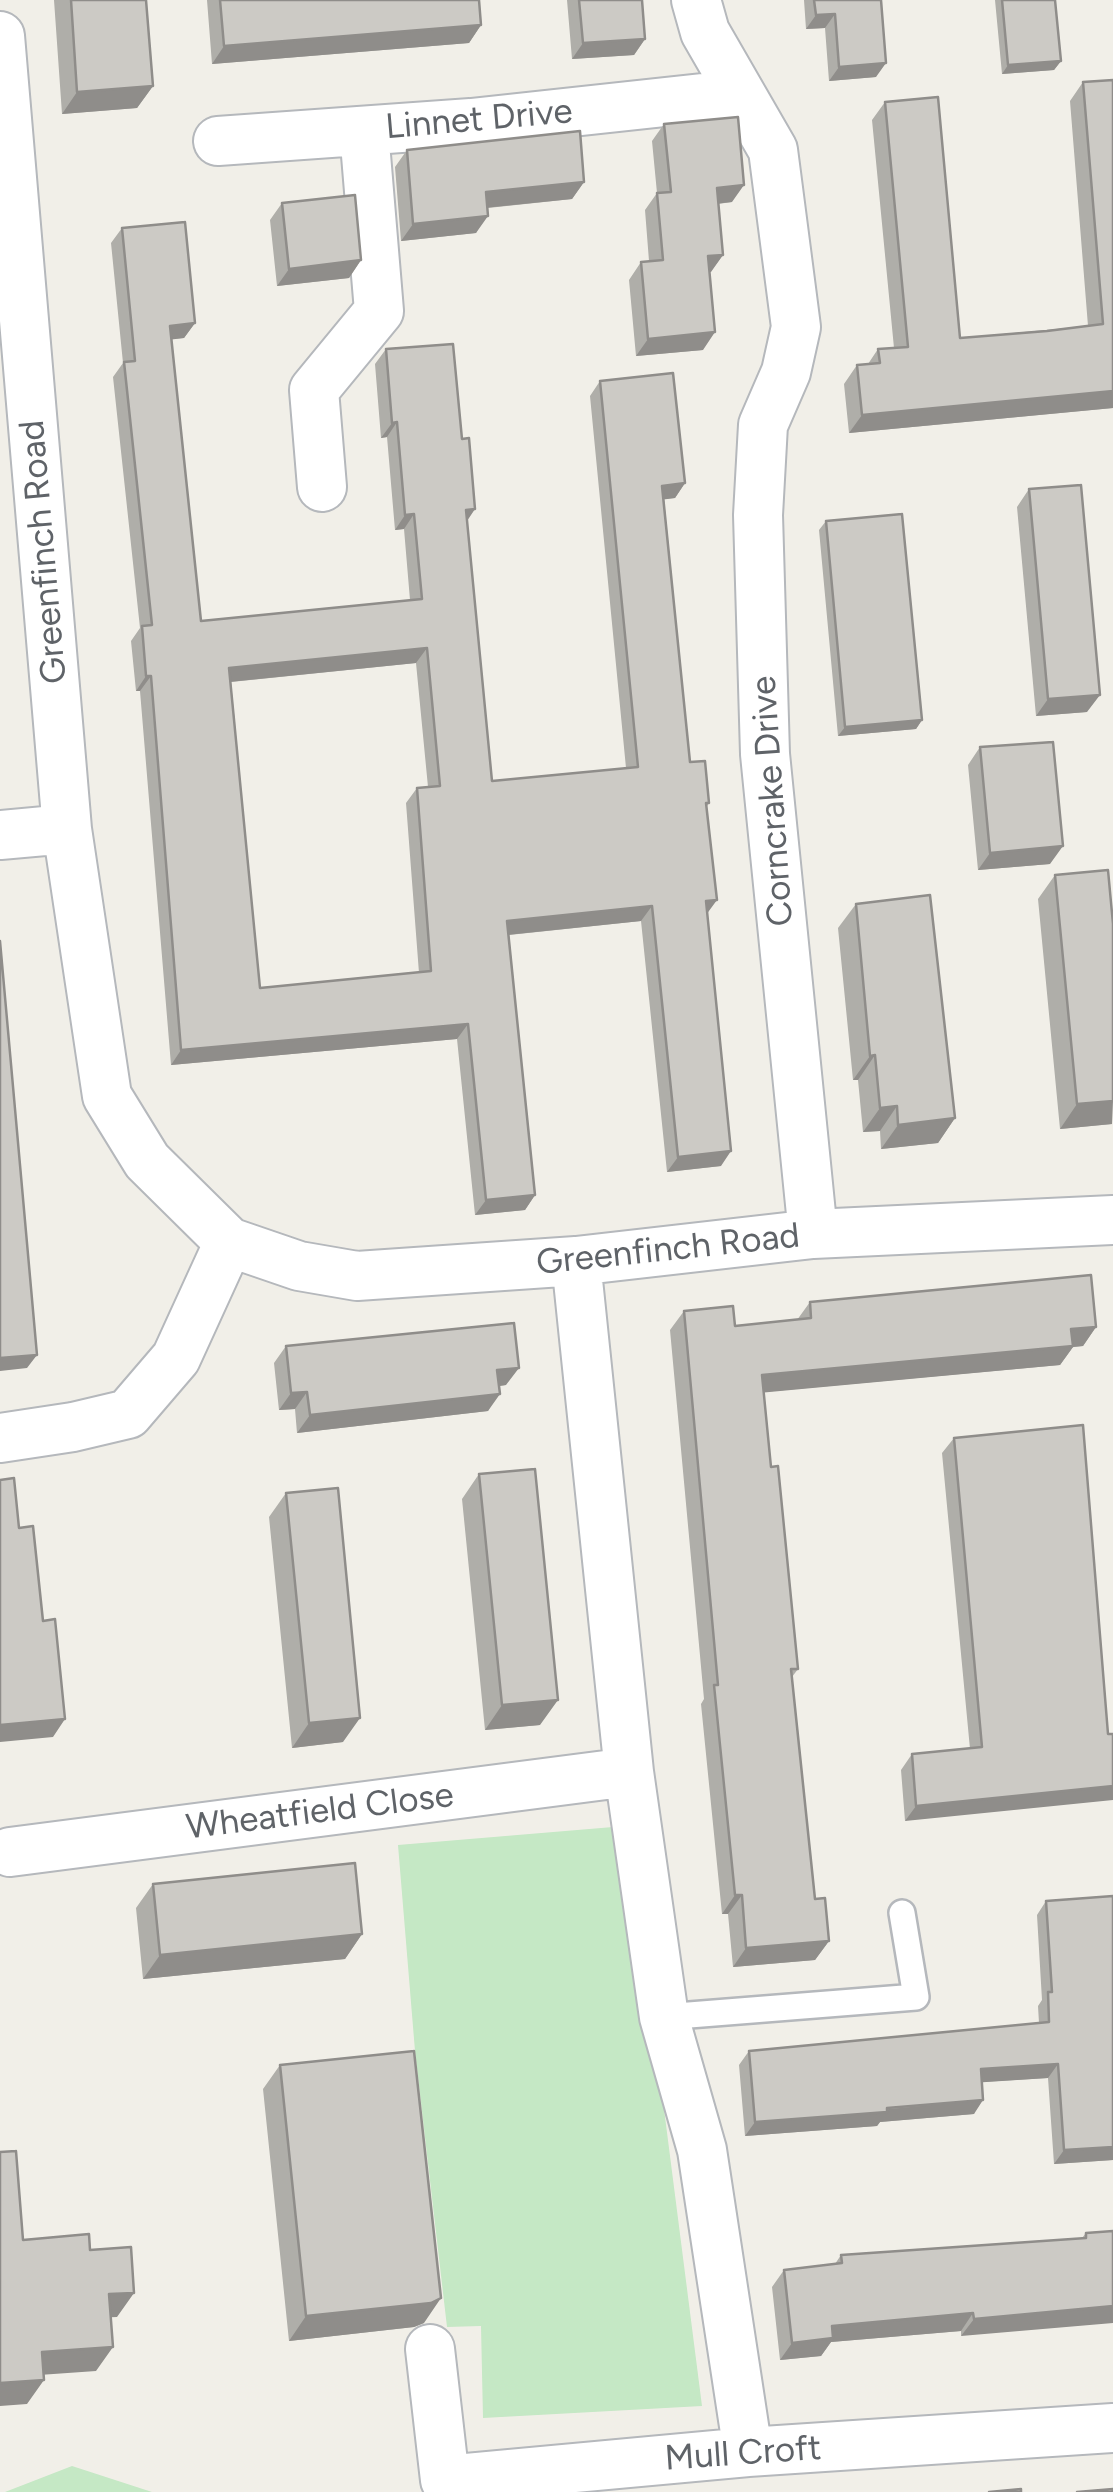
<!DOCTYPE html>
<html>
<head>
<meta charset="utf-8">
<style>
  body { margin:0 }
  canvas { display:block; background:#f1efe8 }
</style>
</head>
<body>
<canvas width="1113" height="2492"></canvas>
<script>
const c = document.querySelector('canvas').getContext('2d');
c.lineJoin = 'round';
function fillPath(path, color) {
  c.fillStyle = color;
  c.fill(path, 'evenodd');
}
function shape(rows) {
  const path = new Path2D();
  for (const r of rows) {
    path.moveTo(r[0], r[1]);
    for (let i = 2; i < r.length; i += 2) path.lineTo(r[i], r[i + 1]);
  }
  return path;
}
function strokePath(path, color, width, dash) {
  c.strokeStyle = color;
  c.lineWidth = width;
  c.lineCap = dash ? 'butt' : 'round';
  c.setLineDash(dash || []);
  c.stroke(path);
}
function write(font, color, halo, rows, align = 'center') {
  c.font = font + ' Figtree,sans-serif';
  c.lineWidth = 8;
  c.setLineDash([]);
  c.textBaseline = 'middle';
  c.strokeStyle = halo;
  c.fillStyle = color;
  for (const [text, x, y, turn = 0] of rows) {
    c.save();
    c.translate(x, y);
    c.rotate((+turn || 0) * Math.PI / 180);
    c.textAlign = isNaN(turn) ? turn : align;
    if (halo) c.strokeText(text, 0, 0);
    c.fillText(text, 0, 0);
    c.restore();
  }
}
const green = shape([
  [613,1827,659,2070,702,2406,483,2418,481,2326,447,2327,415,2051,398,1845],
  [72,2466,152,2492,5,2492]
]);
const lane = shape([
  [664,2017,916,1997,902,1913]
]);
const street = shape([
  [696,0,705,32,773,150,796,327,786,372,763,425,758,515,765,754,813,1234],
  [0,36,67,829,107,1096,147,1161,229,1242,299,1266,357,1276,576,1261,813,1234,1113,1220],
  [218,141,471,123,739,94],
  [322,487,314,390,379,311,364,131],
  [0,835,67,829],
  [576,1261,629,1772,664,2017,702,2150,748,2452],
  [0,1438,73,1427,128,1414,176,1358,229,1242],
  [10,1852,629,1772],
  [430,2349,445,2480,748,2452,1113,2428]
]);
const wall = shape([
  [54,0,146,0,153,86,137,108,62,114],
  [207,0,479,0,481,25,469,43,212,64],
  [567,0,642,0,645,39,634,55,572,59],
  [804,0,881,0,876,77,829,81,825,28,806,29],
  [995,0,1055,0,1061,61,1054,70,1002,74],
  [1083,82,1113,408,849,433,844,384,857,365,868,364,878,349,894,348,872,120,885,102,960,338,1088,326,1070,101],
  [664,124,732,202,718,204,723,255,710,272,703,350,636,356,629,280,641,262,649,261,645,210,657,193,652,141],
  [407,150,584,182,572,199,488,208,476,233,401,241,395,167],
  [282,203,361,260,349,278,277,286,270,220],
  [122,228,195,323,184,338,171,339,201,621,410,600,404,529,395,530,387,437,381,438,375,364,386,349,467,521,492,781,626,768,590,396,600,381,685,483,675,498,664,499,690,762,709,803,707,806,707,914,721,1166,667,1172,641,921,509,935,535,1195,525,1210,475,1215,457,1039,171,1065,140,691,136,691,131,641,140,628,113,377,123,363,111,243],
  [416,663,428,787,417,788,406,803,419,973,260,988,231,682],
  [1029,489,1087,712,1036,716,1017,507],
  [826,521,922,720,916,729,838,736,819,530],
  [980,747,1050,864,978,870,968,765],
  [1055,875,1112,1124,1060,1129,1038,899],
  [856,904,955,1118,938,1143,881,1149,880,1131,863,1132,858,1080,853,1080,838,928],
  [810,1302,1096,1327,1083,1346,1073,1347,1060,1365,763,1392,771,1467,798,1669,792,1677,815,1899,829,1941,815,1960,733,1967,728,1914,722,1914,701,1704,704,1699,670,1330,684,1311,735,1326,797,1320],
  [286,1346,506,1385,499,1386,488,1411,297,1433,295,1409,279,1410,274,1363],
  [954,1438,1108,1734,905,1821,901,1770,912,1754,970,1749,942,1453],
  [479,1474,540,1725,485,1730,462,1499],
  [286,1493,343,1742,292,1748,269,1517],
  [153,1884,362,1934,345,1959,143,1979,136,1908],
  [1113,1896,1113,2160,1054,2164,1048,2078,982,2082,974,2114,880,2122,877,2126,745,2136,739,2065,749,2051,1039,2023,1038,2006,1042,2000,1037,1915,1046,1901],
  [280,2065,424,2323,414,2327,289,2341,263,2089],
  [1113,2231,961,2336,961,2331,831,2342,821,2356,780,2360,772,2287,784,2270,835,2264,841,2255,1082,2238,1086,2233]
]);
const shadedWall = shape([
  [835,14,825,28,806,29,816,15],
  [481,25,469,43,212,64,224,46],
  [645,39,634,55,572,59,583,43],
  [1061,61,1054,70,1002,74,1008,65],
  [886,63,876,77,829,81,839,67],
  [153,86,137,108,62,114,77,92],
  [584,182,572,199,474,209,486,192],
  [744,185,732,202,705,205,717,188],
  [488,216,476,233,401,241,413,224],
  [723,255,711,272,696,273,708,256],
  [361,260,349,278,277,286,289,269],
  [195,323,184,338,159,341,170,326],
  [715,332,703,350,636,356,648,339],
  [1113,391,1113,408,849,433,862,415],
  [397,422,387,437,381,438,392,423],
  [685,483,675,498,652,501,662,486],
  [475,509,465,524,466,510],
  [414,514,404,529,395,530,405,515],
  [427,648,416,663,219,683,229,668],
  [146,676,151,676,140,691,136,691],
  [1100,695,1087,712,1036,716,1048,699],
  [922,720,916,729,838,736,845,727],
  [1063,846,1050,864,978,870,990,853],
  [717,900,706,915,706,901],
  [652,906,641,921,497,936,507,921],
  [468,1024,457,1039,171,1065,181,1050],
  [875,1055,858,1080,853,1080,870,1056],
  [1113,1101,1112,1124,1060,1129,1077,1104],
  [897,1106,880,1131,863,1132,880,1108],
  [955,1118,938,1143,881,1149,898,1125],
  [731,1151,721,1166,667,1172,678,1157],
  [535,1195,525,1210,475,1215,486,1200],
  [1096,1327,1083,1346,1073,1347,1060,1365,748,1394,762,1375,1071,1329],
  [37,1355,27,1368,0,1371,0,1358],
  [519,1368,506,1385,485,1388,497,1370],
  [307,1392,295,1409,279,1410,291,1393],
  [500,1394,488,1411,297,1433,310,1415],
  [558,1700,540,1725,485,1730,502,1705],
  [360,1718,343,1742,292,1748,309,1723],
  [65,1719,53,1737,0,1742,0,1725],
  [1113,1786,1113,1800,905,1821,916,1806],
  [735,1895,742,1895,728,1914,722,1914],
  [362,1934,345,1959,143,1979,160,1955],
  [829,1941,815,1960,733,1967,746,1948],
  [1058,2064,1048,2078,971,2083,981,2069],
  [983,2100,974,2114,880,2122,877,2126,745,2136,755,2122],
  [1113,2147,1113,2160,1054,2164,1064,2150],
  [134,2293,117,2317,92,2318,109,2294],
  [441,2298,424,2323,414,2327,289,2341,306,2316],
  [1113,2306,1113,2323,961,2336,974,2319],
  [973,2313,961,2331,831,2342,821,2356,780,2360,792,2343,832,2326],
  [113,2347,96,2371,25,2376,42,2352],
  [44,2380,27,2404,0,2406,0,2383]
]);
const building = shape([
  [71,0,146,0,153,86,77,92,71,0],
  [220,0,479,0,481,25,224,46,220,0],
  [579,0,642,0,645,39,583,43,579,0],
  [814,0,881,0,886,63,839,67,835,14,816,15,814,0],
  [1002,0,1055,0,1061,61,1008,65,1002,0],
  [1113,80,1113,391,862,415,857,365,880,363,878,349,908,347,885,102,938,97,960,338,1047,331,1103,324,1083,82,1113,80],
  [738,117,744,185,717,188,723,255,708,256,715,332,648,339,641,262,663,260,657,193,671,192,664,124,738,117],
  [580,131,584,182,486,192,488,216,413,224,407,150,580,131],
  [355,195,361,260,289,269,282,203,355,195],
  [185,222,195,323,170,326,201,621,422,599,414,514,405,515,397,422,392,423,386,349,453,344,462,439,469,438,475,509,466,510,492,781,638,767,600,381,673,373,685,483,662,486,690,762,705,761,709,803,706,803,717,900,706,901,731,1151,678,1157,652,906,507,921,535,1195,486,1200,468,1024,181,1050,151,676,146,676,142,626,152,625,124,362,135,361,122,228,185,222],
  [427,648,440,786,417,788,431,971,260,988,229,668,427,648],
  [1081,485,1100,695,1048,699,1029,489,1081,485],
  [902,514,922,720,845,727,826,521,902,514],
  [1053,742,1063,846,990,853,980,747,1053,742],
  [1108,870,1113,924,1113,1101,1077,1104,1055,875,1108,870],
  [930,895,955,1118,898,1125,897,1106,880,1108,875,1055,870,1056,856,904,930,895],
  [0,941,37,1355,0,1358,0,941],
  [1091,1275,1096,1327,1071,1329,1073,1346,762,1375,771,1467,778,1466,798,1669,791,1669,815,1899,825,1898,829,1941,746,1948,742,1895,735,1895,714,1685,718,1685,684,1311,733,1306,735,1326,811,1318,810,1302,1091,1275],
  [514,1323,519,1368,497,1370,500,1394,310,1415,307,1392,291,1393,286,1346,514,1323],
  [1083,1425,1108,1734,1113,1734,1113,1786,916,1806,912,1754,982,1747,954,1438,1083,1425],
  [535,1469,558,1700,502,1705,479,1474,535,1469],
  [14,1478,19,1528,33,1526,43,1621,55,1619,65,1719,0,1725,0,1480,14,1478],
  [338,1488,360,1718,309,1723,286,1493,338,1488],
  [355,1863,362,1934,160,1955,153,1884,355,1863],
  [1113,1896,1113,2147,1064,2150,1058,2064,981,2069,983,2100,887,2108,887,2112,755,2122,749,2051,1049,2022,1048,1992,1052,1992,1046,1901,1113,1896],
  [414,2051,441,2298,431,2303,306,2316,280,2065,414,2051],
  [16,2151,23,2240,89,2234,90,2250,131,2247,134,2293,109,2294,113,2347,42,2352,44,2380,0,2383,0,2152,16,2151],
  [1113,2231,1113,2306,974,2319,973,2313,832,2326,833,2338,792,2343,784,2270,842,2263,841,2255,1086,2238,1086,2233,1113,2231],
  [1021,2489,1021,2492,989,2492,1021,2489],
  [1113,2489,1113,2492,1077,2492,1113,2489]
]);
const streetNames = [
  ["Linnet Drive",479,120,-5],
  ["Greenfinch Road",44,552,-95],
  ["Corncrake Drive",773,801,-94],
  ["Greenfinch Road",668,1250,-6],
  ["Wheatfield Close",320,1812,-7],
  ["Mull Croft",743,2454,-4]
];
fillPath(green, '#c5e8c5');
strokePath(lane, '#b5b8bc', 30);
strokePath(street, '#b5b8bc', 52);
strokePath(lane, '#fff', 25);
strokePath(street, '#fff', 48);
fillPath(wall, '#afaea9');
fillPath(shadedWall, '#8f8d8a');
fillPath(building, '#cccac5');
strokePath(building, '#8f8d8a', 2.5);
write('35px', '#5f6368', '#fff', streetNames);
</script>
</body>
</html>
